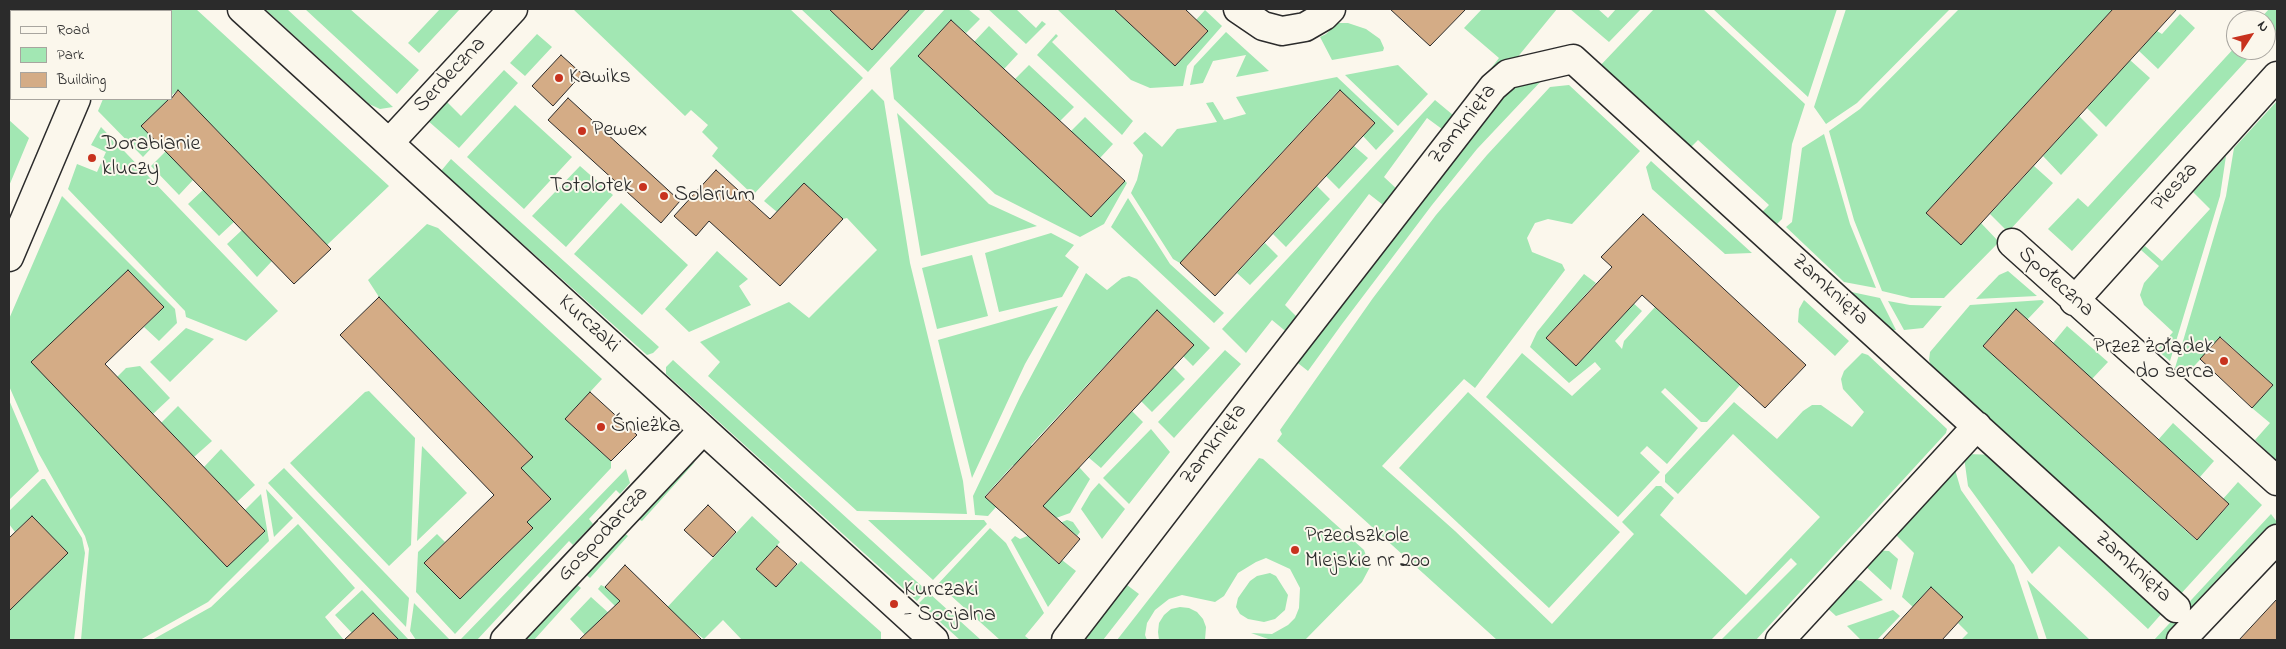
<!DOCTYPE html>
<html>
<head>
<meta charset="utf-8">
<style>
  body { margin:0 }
  #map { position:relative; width:2286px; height:649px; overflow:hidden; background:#fbf7ec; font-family:"Indie Flower",sans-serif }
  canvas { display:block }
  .frame { position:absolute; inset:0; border:10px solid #2b2b2b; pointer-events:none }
  .legend { position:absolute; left:10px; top:10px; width:162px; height:90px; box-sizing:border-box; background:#fbf7ec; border:1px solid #a8a59f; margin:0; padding:6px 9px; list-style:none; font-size:15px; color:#2b2b2b }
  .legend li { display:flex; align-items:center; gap:10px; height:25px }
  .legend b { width:25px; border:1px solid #a8a59f }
  .north { position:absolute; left:2226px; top:10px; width:50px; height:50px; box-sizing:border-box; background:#fbf7ec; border:1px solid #a8a59f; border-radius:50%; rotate:55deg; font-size:14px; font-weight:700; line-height:20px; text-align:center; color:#2b2b2b }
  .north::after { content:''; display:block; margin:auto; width:18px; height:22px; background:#c8321e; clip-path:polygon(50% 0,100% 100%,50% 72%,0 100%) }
</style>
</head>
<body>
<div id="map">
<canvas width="2286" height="649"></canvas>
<div class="frame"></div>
<ul class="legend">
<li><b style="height:6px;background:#fbf7ec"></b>Road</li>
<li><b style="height:14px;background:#a2e7b3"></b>Park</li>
<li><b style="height:14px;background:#d4ac86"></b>Building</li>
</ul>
<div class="north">N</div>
</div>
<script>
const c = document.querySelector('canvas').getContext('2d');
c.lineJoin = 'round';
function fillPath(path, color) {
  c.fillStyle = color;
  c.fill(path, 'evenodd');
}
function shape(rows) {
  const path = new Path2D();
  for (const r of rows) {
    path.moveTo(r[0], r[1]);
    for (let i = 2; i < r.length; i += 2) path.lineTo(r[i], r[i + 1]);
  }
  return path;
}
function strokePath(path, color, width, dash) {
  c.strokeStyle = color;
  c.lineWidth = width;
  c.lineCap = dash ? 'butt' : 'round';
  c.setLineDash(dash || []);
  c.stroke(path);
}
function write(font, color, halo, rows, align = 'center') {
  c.font = font + ' "Indie Flower",sans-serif';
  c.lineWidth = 4;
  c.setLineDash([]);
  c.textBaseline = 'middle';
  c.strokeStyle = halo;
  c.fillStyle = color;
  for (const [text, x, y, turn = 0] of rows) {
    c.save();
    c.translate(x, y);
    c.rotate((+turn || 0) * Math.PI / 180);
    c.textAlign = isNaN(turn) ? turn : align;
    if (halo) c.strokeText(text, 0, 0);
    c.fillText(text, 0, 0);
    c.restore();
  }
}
const green = shape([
  [140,9,196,9,389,186,327,245,178,90,171,96,171,11,139,11],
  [265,9,287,9,393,107,380,109,369,104],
  [305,9,350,9,419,70,397,94],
  [440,9,460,9,419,53,408,43],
  [573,9,790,9,863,78,753,195,712,156,718,148,702,132,708,125,691,110,685,116],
  [801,9,829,9,872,50,904,16,898,9,926,9,868,72],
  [945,9,968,9,980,19,966,33,951,20,918,56,1091,217,1125,181,1127,183,1104,224,1080,237,995,194,894,99,890,68],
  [988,9,1016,9,1036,28,1042,21,1046,24,1026,44],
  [1057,9,1114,9,1175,66,1208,31,1196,20,1205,10,1222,26,1187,66,1183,86,1150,88,1131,80],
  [1482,9,1557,9,1516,59,1505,67,1489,71,1499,58,1464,28],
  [1570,9,1598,9,1608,18,1616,9,1641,9,1609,42],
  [1654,9,1703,9,1805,104,1792,144,1782,219,1774,227,1760,214,1769,205,1698,140,1688,150,1598,68],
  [1713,9,1837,9,1808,97],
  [1846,9,1950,9,1857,103,1826,124,1814,107],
  [1959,9,2113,9,1926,213,1961,245,1981,223,1999,242,1944,298,1911,298,1882,291,1854,220,1829,131,1860,109],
  [2269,9,2277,9,2277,33,2274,30,2266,39,2266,20,2259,20],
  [2180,14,2195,28,2158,69,2139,51,2157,31,2162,34],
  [1338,23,1348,23,1366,29,1380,39,1384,48,1383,51,1332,60,1320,37,1326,34],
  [989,26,1018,54,1004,69,974,42],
  [1226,32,1269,71,1236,77,1246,55,1213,61,1203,83,1190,85,1194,66],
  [537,34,552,47,525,76,510,63],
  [1056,34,1058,36,1052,42,1133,121,1122,135,1037,55],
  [2236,46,2236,50,2256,50,2072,251,2048,229,2078,198,2088,207],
  [2130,60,2150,78,2106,127,2087,108],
  [1029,65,1074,107,1060,121,1015,79],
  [1398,65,1428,94,1398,126,1345,75],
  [504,70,518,83,459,148,427,120,445,100,461,116],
  [1337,77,1394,131,1376,150,1363,136,1375,123,1339,90,1180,263,1173,259,1131,193,1137,180,1143,155,1133,143,1145,132,1162,147,1177,129,1217,122,1206,103,1213,102,1224,120,1246,114,1236,97],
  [1544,78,1477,149,1432,205,1342,324,1308,371,1294,360,1506,86],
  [1569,85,1640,151,1572,224,1548,219,1535,223,1527,238,1532,252,1562,264,1565,270,1475,388,1464,379,1382,466,1455,531,1552,624,1634,534,1622,522,1656,486,1661,486,1674,498,1660,515,1746,595,1820,517,1733,434,1678,494,1665,482,1665,475,1734,402,1777,439,1803,411,1812,405,1821,405,1852,427,1864,412,1843,389,1841,379,1844,371,1862,353,1868,355,1947,429,1946,433,1756,640,1721,640,1797,564,1791,558,1711,640,1497,640,1277,441,1282,434,1280,430,1373,298,1436,215,1487,155,1550,87],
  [872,89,884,101,910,263,963,481,967,514,857,511,708,376,720,362,700,342,789,302,809,318,877,250,847,218,843,219,804,183,777,212,764,201],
  [103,99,169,99,141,126,157,142,143,157,98,111],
  [1435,100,1453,115,1453,123,1446,132,1427,118,1384,177,1399,191,1387,208,1369,194,1285,305,1300,320,1289,334,1272,320,1246,353,1222,329],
  [2277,101,2276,148,2277,461,2255,440,2270,423,2252,408,2273,385,2221,337,2184,377,2175,368,2226,196,2234,148],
  [515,105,572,157,524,209,467,157],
  [897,113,989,204,1037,226,921,256],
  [2079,116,2098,135,2061,175,2043,156],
  [1085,117,1113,144,1100,158,1071,131],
  [9,120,29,138,9,186],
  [101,127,278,311,246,341,186,317,185,311,68,189,77,164,97,172,106,152,91,145],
  [1824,134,1850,224,1876,288,1844,282,1786,227,1792,222,1802,148],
  [1354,146,1368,158,1339,189,1326,176],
  [166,151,193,180,179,195,151,166],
  [2226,156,2220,196,2170,361,2157,350,2173,332,2144,305,2140,295,2144,283,2159,266,2141,250,2145,246,2162,261,2210,209,2193,192],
  [451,159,659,347,653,353,647,355,441,171],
  [1651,161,1752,253,1725,254,1652,189,1646,167],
  [580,166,613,195,566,247,532,216],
  [2034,166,2053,183,2008,232,1990,214],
  [1317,186,1330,199,1286,247,1273,234],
  [203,190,234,222,219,236,188,204],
  [62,196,175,309,177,323,159,341,144,327,164,307,128,270,32,362,264,531,245,510,261,494,269,541,208,602,140,640,81,640,89,549,85,536,38,452,9,386,9,319],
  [1128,198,1170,264,1224,313,1214,323,1111,227],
  [621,203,688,265,642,315,574,254],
  [427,224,438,228,602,379,565,419,611,461,611,468,455,634,416,592,418,552,437,534,445,542,424,563,460,599,532,529,527,522,551,499,533,480,517,472,533,457,379,297,368,280],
  [242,230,272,261,257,277,227,244],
  [1051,233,1074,245,1065,256,1079,267,1062,297,999,312,985,253],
  [1265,243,1278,256,1250,285,1237,273],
  [717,251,748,279,739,286,751,305,689,332,665,309],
  [972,255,988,316,937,329,922,268],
  [2008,271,2037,296,1976,299,1999,275],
  [1086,273,1107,290,1122,278,1129,276,1137,279,1210,348,1193,366,1183,356,1157,310,1031,445,1067,480,1079,467,1090,479,1070,513,1020,531,1060,486,1031,481,1013,465,985,496,996,507,988,516,975,515,973,496,1020,397],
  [1584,274,1596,283,1546,338,1576,366,1629,309,1631,301,1642,311,1615,341,1622,349,1624,341,1655,307,1740,385,1707,422,1701,422,1665,388,1661,392,1698,428,1667,464,1647,446,1640,453,1660,472,1618,517,1486,397,1522,353,1572,396,1601,369,1595,362,1569,383,1530,347,1537,332],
  [1842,290,1880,298,1896,330,1886,330],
  [1804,300,1849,341,1835,356,1798,322,1799,309],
  [2042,300,2044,302,2027,320,2016,310,1983,346,2196,540,2229,505,2223,499,2238,482,2262,505,2178,597,1932,368,1929,360,1930,352,1970,305],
  [1888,301,1910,305,1942,306,1923,328,1904,330],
  [1058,306,1025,364,972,478,938,340],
  [2067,326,2108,362,2092,379,2053,343],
  [186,328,214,339,170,382,150,362],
  [1225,350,1241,364,1174,438,1158,422],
  [673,360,926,590,917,601,666,374,666,367],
  [140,366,170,398,153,414,117,377,126,368],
  [1173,367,1185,379,1152,412,1141,401],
  [369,391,415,438,411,545,389,566,290,463,365,392],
  [1468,392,1620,532,1549,608,1399,468],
  [9,400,39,471,9,500],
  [178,406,212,441,194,457,161,423],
  [1132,411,1143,422,1101,468,1088,457],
  [2173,423,2214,461,2200,477,2158,440],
  [1151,429,1170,452,1129,504,1103,478],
  [422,446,467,493,417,541],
  [221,449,255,485,237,502,204,467],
  [1967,454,1996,455,2163,612,2148,629,2059,546,2032,574,1968,486,1964,457],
  [1259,458,1263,459,1364,550,1370,567,1362,582,1305,640,1271,640,1251,633,1272,634,1288,625,1295,618,1299,608,1300,588,1290,569,1266,558,1256,562,1238,573,1224,596,1215,602,1182,595,1169,599,1155,610,1147,623,1145,635,1147,640,1117,640],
  [695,462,642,521,636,518,682,470],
  [1953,463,1961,490,2014,565,2039,640,1961,640,1968,633,1958,623,1963,617,1931,587,1913,607,1902,597,1914,553,1892,531],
  [284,468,409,598,406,627,268,483],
  [626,469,630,483,620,494,616,490,589,519,593,524,573,545,569,541,477,640,462,640,461,639],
  [42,479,45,479,82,538,85,553,74,640,9,640,9,611,68,553,32,516,15,532,9,524,9,511],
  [1099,483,1125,509,1102,539,1081,509,1091,492],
  [266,489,293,518,274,537],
  [2271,514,2277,522,2271,530,2166,640,2154,640],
  [752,516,780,542,756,569,776,587,801,561,881,632,881,640,742,640,723,620,704,639,688,627,653,629,664,640,649,640,598,589,601,585,605,587,649,627],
  [868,520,984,520,987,524,933,580],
  [1067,520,1073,522,1080,532,1077,536,1064,525,1042,549,1058,564,1062,560,1076,571,1048,607,1011,540,1015,536,1020,539],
  [298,524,355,588,325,617,344,640,152,640,211,607],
  [990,528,1006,543,1044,613,1025,636,1030,640,1000,640,938,584],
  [623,532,628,536,590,578,585,574],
  [1873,550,1889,551,1898,559,1891,590,1862,563],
  [1270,573,1276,576,1288,595,1285,610,1275,619,1264,622,1248,619,1240,614,1236,607,1238,598,1250,581,1257,576],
  [1849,578,1861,581,1883,600,1836,616,1824,605],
  [2027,580,2090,640,2047,640],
  [1123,582,1139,594,1103,640,1078,640],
  [576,584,581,588,534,640,525,640],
  [362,590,409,640,399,640,373,613,352,633,335,615],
  [929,593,981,640,960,640,919,603],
  [591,597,611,615,635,640,621,640,601,620,585,635,570,619],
  [414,603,450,640,416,640,410,631],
  [1180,607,1189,608,1197,612,1203,619,1206,627,1205,640,1159,640,1158,632,1159,623,1164,615,1171,609],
  [1893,610,1900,616,1877,640,1861,640,1847,626]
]);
const building = shape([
  [829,9,910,9,872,50,829,9],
  [1114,9,1185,9,1208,31,1175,66,1114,9],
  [1390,9,1466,9,1430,46,1390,9],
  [2113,9,2177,9,1961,245,1926,213,2113,9],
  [951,20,1125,181,1091,217,918,56,951,20],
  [561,55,582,74,553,106,532,86,561,55],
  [178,90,331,249,294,284,141,126,169,99,171,99,178,90],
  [1340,90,1375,123,1215,296,1180,263,1340,90],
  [568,98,680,201,661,223,548,120,568,98],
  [716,170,770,219,804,183,843,219,780,286,709,221,696,236,674,216,716,170],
  [1643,214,1806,365,1765,408,1642,295,1576,366,1546,338,1612,267,1601,257,1643,214],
  [128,270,164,307,105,364,265,531,227,567,31,362,128,270],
  [379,297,533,457,521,468,551,499,527,522,533,528,460,599,424,563,494,495,340,335,379,297],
  [2016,309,2229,504,2197,540,1983,346,2016,309],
  [1157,310,1194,345,1043,506,1080,539,1059,564,985,497,1157,310],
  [2220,337,2273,385,2252,408,2200,359,2220,337],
  [590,392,637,435,611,461,565,419,590,392],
  [708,505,736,532,713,557,684,530,708,505],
  [32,516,68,553,9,611,9,538,32,516],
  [777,546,797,564,776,587,756,569,777,546],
  [625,565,702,640,579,640,620,601,605,587,625,565],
  [1931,587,1963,617,1942,640,1882,640,1931,587],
  [2277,599,2277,640,2239,640,2277,599],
  [373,613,399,640,344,640,373,613]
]);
const minor = shape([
  [242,9,934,640],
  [1238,9,1263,26,1282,31,1305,27,1324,16,1331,9],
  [114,11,115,9],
  [389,143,513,9],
  [2012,243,2277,481],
  [9,257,76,99],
  [2074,301,2277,76],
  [505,640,703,430],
  [1066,640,1265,381,1493,87,1508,74,1573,59,2176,608],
  [1780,640,1977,426],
  [2181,640,2277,539]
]);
const markers = [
  [559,78,5,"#c8321e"],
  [582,131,5,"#c8321e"],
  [92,158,5,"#c8321e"],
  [643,187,5,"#c8321e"],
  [664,196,5,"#c8321e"],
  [2224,361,5,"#c8321e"],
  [601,427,5,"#c8321e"],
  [1295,550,5,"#c8321e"],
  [894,604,5,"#c8321e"]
];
const streetNames = [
  ["Serdeczna",451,76,-47],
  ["Zamknięta",1464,125,-52],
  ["Piesza",2176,188,-48],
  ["Społeczna",2055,283,42],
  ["Zamknięta",1829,291,42],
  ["Kurczaki",588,325,42],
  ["Zamknięta",1215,445,-53],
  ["Gospodarcza",604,535,-47],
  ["Zamknięta",2132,568,42]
];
const poiNames = [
  ["Kawiks",569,78],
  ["Pewex",592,131],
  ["Dorabianie",102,145],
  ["kluczy",102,170],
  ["Totolotek",633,187,"right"],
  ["Solarium",674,196],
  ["Przez żołądek",2214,348,"right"],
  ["do serca",2214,373,"right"],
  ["Śnieżka",611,427],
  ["Przedszkole",1305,537],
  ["Miejskie nr 200",1305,562],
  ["Kurczaki",904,591],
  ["- Socjalna",904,616]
];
fillPath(green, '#a2e7b3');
fillPath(building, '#d4ac86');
strokePath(building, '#2b2b2b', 1);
strokePath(minor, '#2b2b2b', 31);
strokePath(minor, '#fbf7ec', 28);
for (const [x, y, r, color] of markers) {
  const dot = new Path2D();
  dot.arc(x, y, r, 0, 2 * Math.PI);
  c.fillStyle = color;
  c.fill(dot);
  strokePath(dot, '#fbf7ec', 2);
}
write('22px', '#2b2b2b', '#fbf7ec', streetNames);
write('22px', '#2b2b2b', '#fbf7ec', poiNames, 'left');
</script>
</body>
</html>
